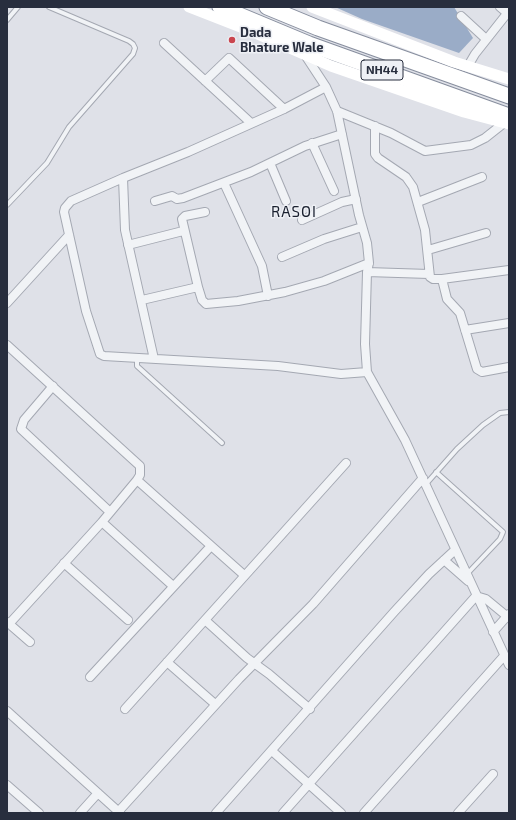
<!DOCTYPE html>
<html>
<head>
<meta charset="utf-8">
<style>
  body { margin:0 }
  #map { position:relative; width:516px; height:820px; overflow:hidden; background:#dfe1e8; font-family:"Exo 2",sans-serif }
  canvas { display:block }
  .frame { position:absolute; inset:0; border:8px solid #282e3e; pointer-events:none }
</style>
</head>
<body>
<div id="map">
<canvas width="516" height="820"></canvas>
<div class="frame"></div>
</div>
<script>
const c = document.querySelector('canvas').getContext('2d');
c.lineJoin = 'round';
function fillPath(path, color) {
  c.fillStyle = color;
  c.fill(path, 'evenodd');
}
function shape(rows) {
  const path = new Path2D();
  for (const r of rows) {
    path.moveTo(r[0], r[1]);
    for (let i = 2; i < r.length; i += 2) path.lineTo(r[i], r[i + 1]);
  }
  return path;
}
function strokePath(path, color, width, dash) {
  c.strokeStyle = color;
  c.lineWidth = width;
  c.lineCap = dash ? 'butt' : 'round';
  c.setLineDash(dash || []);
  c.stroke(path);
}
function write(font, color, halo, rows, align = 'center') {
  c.font = font + ' "Exo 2",sans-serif';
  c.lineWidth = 3;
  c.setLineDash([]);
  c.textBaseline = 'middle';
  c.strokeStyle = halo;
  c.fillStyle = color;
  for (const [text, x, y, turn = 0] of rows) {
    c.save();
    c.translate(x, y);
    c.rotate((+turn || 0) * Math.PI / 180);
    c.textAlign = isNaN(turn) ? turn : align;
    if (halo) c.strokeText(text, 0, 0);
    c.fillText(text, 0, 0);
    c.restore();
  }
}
const water = shape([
  [335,7,454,7,473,38,459,53,362,19]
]);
const lane = shape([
  [7,20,18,7],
  [7,205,47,163,69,127,133,54,135,48,133,44,129,41,49,7],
  [137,358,137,366,222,443],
  [436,472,503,532,500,539,467,574],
  [426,484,457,449,483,425,500,413,509,412]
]);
const street = shape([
  [500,7,507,13],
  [461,16,486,39],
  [164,43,251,123],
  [305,55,326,87,337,111,359,215,367,243,369,263,367,272,365,344,367,372,405,440,509,665],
  [468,66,475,54,509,11],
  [205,81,229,58,284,109],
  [326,87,284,109,188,152,123,178,71,201,65,208,64,212,86,311,100,354,104,356,278,366,341,374,367,372],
  [337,111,391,133,425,151,471,145,485,138,504,123],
  [375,126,375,154,378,158,406,177,413,187,425,230,430,277,433,279,442,279,509,270],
  [312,143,334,191],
  [270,163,286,201],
  [123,178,125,230,154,359],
  [224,183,262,266,268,296],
  [155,201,172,196,177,199,183,198,251,172,305,146,342,134],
  [418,202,482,177],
  [205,212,185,216,182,219,198,287,202,300,206,304,238,301,285,292,324,281,369,263],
  [302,220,342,202,356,199],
  [128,245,183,231],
  [428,250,486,233],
  [282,257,324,239,362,227],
  [367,272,429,274],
  [442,279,447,299,460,313,477,369,482,372,509,367],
  [142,300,198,287],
  [7,303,69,235],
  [465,330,509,323],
  [7,345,140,466,140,475,137,480,102,522],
  [53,386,24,420,21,429,110,512],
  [137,480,244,575],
  [444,560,468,581],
  [64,563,128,620],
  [205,620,247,658,269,674,310,709],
  [7,622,30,642],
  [9,624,102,522,173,586],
  [493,632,509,614],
  [167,662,215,704],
  [90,677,211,546],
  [125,709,346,463],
  [7,711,120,813],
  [272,751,341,813],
  [7,785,39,813],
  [118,812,239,679,313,604,423,478],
  [80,813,98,793],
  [216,813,394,612,429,574,455,550],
  [283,813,476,596,486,599,509,618],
  [364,813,504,656],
  [458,813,493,774]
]);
const secondary = shape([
  [189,7,253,32,331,66,464,112,509,124],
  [312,7,454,62,509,79]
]);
const highway = shape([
  [220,7,309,44,509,116],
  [267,7,318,28,509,96]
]);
const markers = [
  [232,40,4,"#ca464f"]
];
const shields = [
  [382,70,42]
];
const shieldNames = [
  ["NH44",382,70]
];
const poiNames = [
  ["Dada",240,33],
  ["Bhature Wale",240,48]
];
const quarterNames = [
  ["RASOI",294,212]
];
fillPath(water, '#9aacc7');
strokePath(lane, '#a4a8b2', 6);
strokePath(street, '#a4a8b2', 10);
strokePath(highway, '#878e9e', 17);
strokePath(lane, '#f1f3f6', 4);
strokePath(street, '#f1f3f6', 8);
strokePath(secondary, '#fff', 11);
strokePath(highway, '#fff', 15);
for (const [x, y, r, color] of markers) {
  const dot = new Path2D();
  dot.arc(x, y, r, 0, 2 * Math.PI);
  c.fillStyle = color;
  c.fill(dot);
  strokePath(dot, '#eef0f5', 1.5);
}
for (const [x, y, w] of shields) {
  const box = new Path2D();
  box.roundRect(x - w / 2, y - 10, w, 20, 3);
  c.fillStyle = '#eef0f5';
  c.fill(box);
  strokePath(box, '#282e3e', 1);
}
write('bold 12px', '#282e3e', null, shieldNames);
write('bold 13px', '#282e3e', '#eef0f5', poiNames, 'left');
c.letterSpacing = '1px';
write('15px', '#1a202f', '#eef0f5', quarterNames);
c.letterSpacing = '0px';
</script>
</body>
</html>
